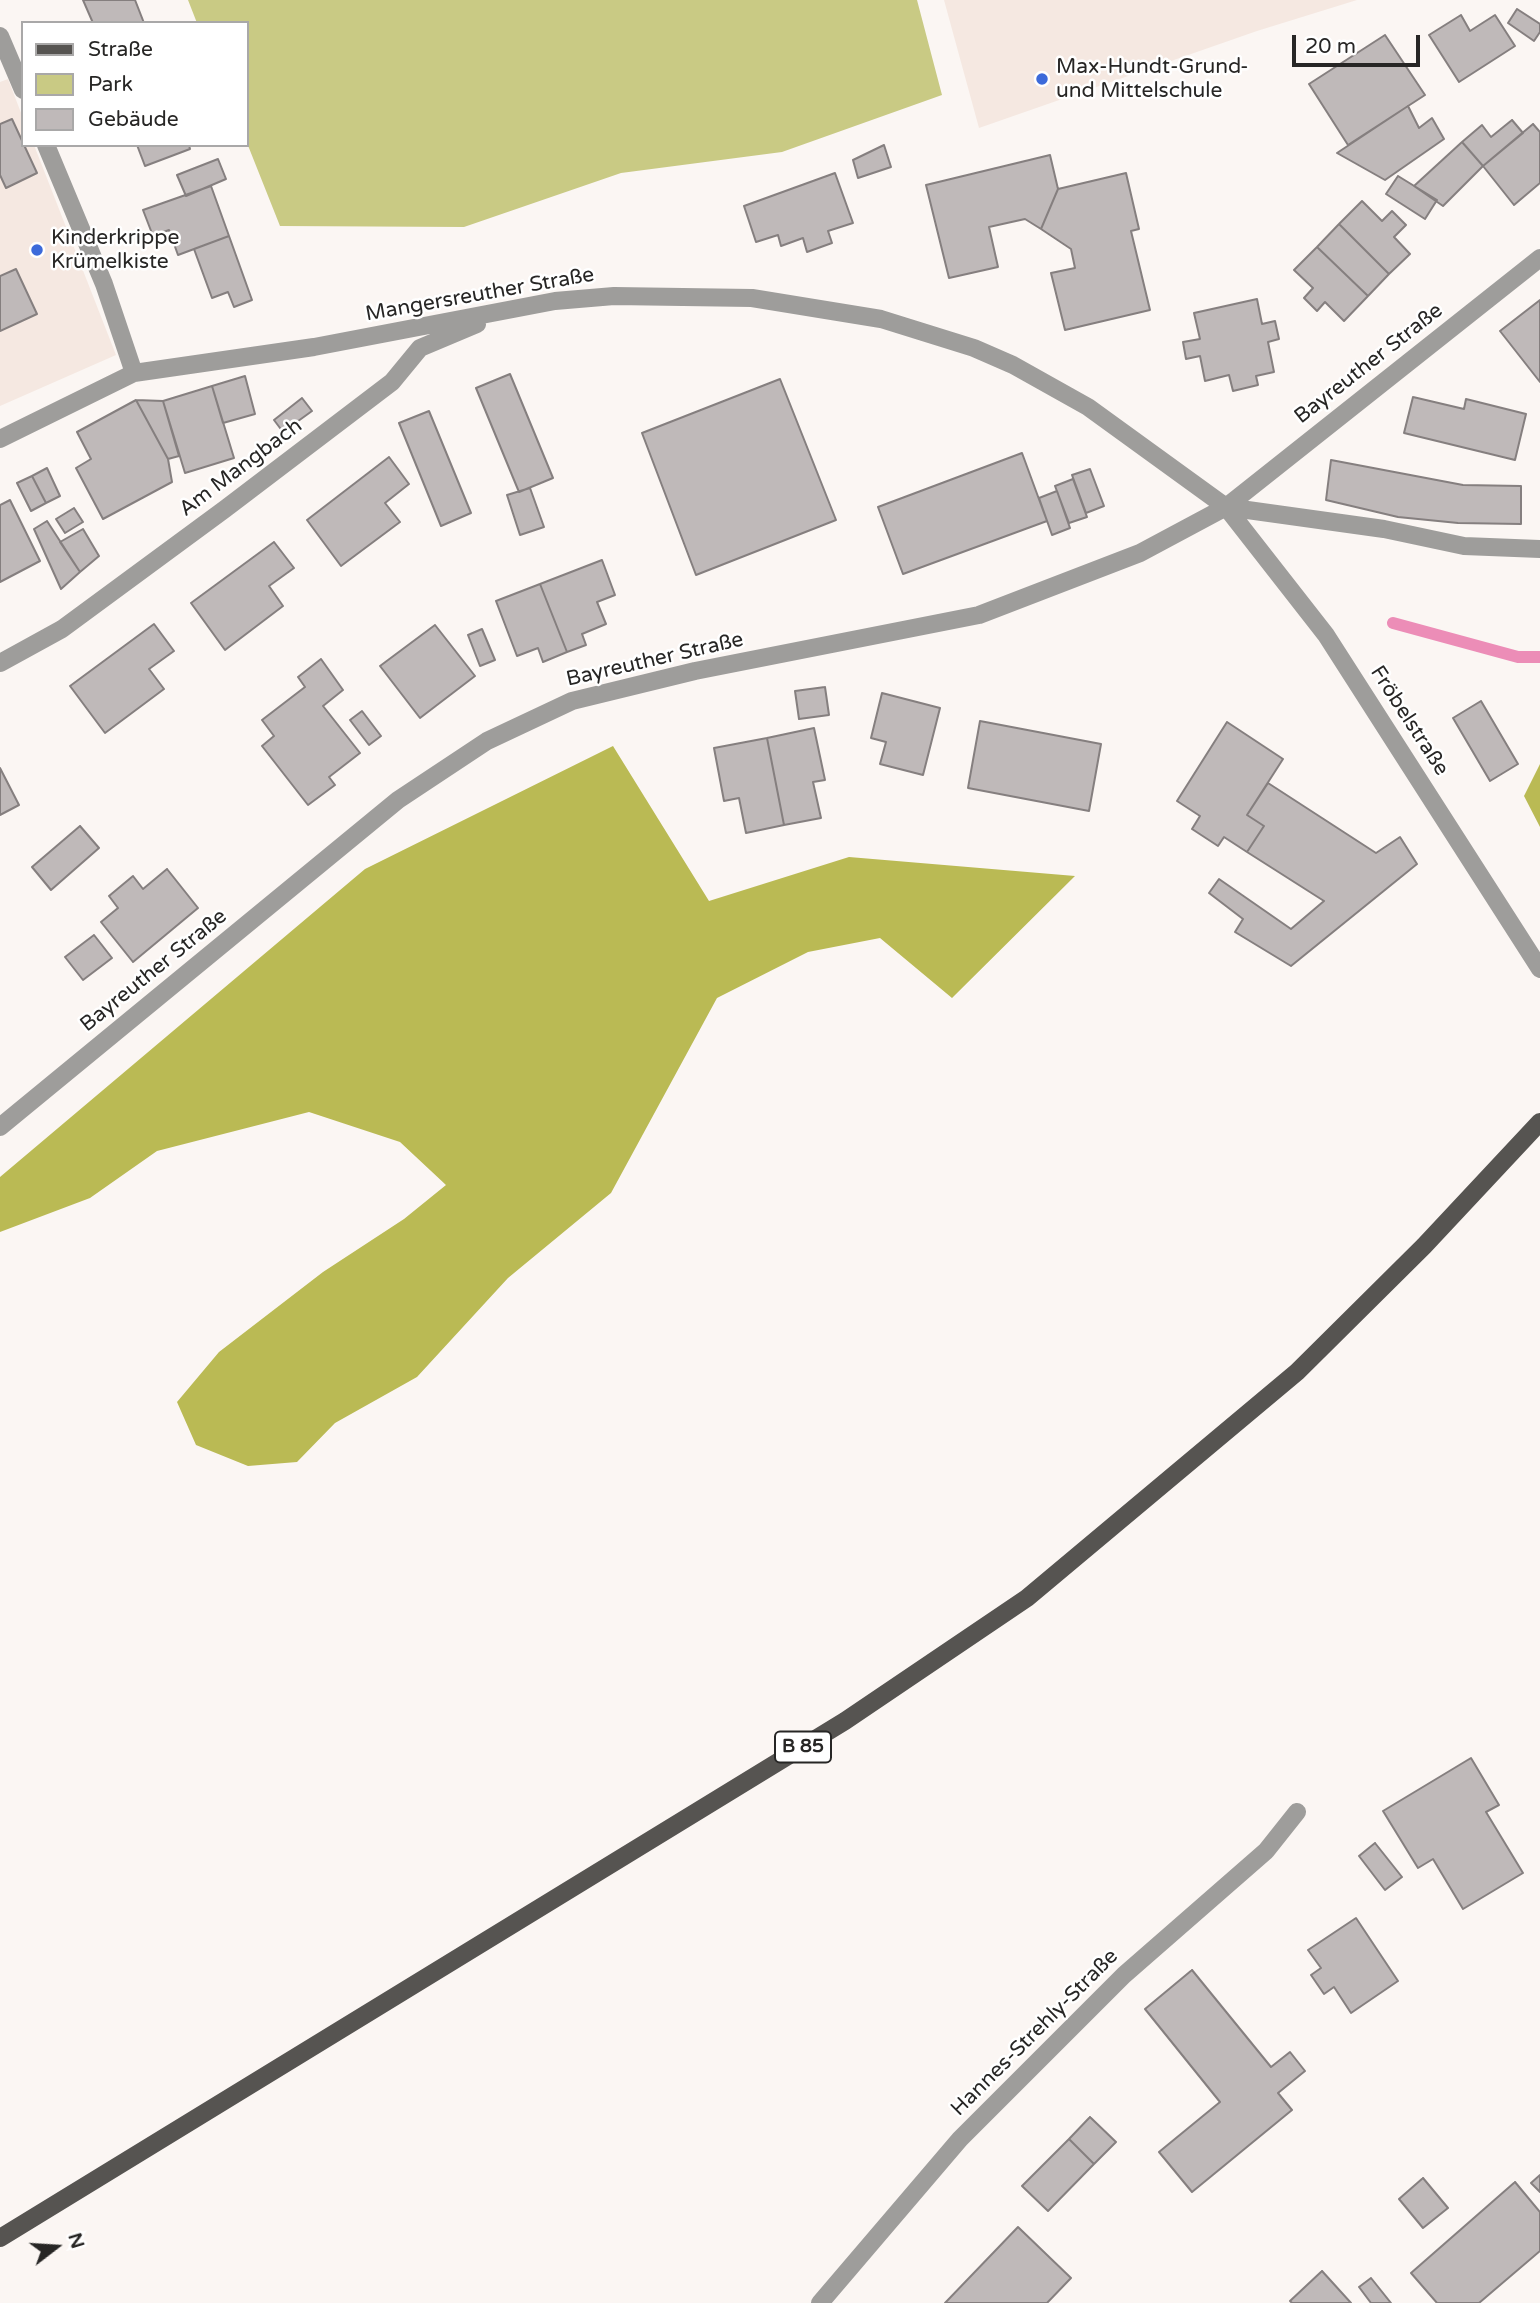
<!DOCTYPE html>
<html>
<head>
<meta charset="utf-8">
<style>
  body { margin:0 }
  #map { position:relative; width:1540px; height:2303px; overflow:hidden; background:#fbf6f3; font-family:"Varela Round",sans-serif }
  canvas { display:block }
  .legend { position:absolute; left:21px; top:21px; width:228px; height:126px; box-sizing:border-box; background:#fff; border:2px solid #a9a8a8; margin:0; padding:9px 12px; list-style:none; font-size:21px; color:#272625 }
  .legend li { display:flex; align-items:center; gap:14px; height:35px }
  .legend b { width:35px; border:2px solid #a9a8a8 }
  .north { position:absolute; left:21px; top:2212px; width:70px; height:70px; -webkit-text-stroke:5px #fff; paint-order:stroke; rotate:73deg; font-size:19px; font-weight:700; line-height:28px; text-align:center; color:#272625 }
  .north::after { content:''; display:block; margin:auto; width:24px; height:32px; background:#272625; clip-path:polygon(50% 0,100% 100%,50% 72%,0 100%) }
  .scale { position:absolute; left:1292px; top:35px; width:128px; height:32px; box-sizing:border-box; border:4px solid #272625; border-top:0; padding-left:9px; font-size:21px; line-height:24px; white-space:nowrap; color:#272625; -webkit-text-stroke:5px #fff; paint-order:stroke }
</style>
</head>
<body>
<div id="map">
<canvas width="1540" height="2303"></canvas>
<ul class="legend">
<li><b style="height:9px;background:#565451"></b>Straße</li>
<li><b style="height:19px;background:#c9ca84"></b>Park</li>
<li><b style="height:19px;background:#bfb9b9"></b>Gebäude</li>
</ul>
<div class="north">N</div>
<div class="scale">20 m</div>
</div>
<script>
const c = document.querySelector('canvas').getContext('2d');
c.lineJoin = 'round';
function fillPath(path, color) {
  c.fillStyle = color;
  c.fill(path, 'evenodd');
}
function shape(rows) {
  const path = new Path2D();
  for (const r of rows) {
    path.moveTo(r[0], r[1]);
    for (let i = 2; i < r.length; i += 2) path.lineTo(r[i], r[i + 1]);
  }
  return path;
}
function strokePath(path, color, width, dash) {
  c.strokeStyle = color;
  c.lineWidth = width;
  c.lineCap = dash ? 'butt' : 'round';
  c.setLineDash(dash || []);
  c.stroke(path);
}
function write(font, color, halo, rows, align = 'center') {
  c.font = font + ' "Varela Round",sans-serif';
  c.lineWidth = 5;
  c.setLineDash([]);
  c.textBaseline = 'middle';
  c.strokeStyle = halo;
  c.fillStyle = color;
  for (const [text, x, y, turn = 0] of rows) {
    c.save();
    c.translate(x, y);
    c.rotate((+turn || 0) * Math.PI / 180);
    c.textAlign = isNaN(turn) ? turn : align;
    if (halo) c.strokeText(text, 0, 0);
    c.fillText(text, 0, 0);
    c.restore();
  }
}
const built = shape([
  [944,0,1357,0,1257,31,979,128],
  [8,79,23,118,23,145,34,145,116,355,0,406,0,82]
]);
const green = shape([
  [188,0,917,0,942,95,782,152,621,173,464,227,280,226,247,143,247,23,197,23]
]);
const forest = shape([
  [613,746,709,901,849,857,1075,876,952,998,880,938,808,952,717,998,611,1193,508,1278,417,1377,335,1423,297,1462,248,1466,196,1445,177,1402,219,1352,323,1272,404,1219,446,1185,400,1142,309,1112,157,1151,90,1198,0,1232,0,1177,365,869],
  [1540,764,1540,827,1524,796]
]);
const stream = shape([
  [1393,623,1518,657,1540,657]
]);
const building = shape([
  [83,0,135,0,144,23,93,23,83,0],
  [1517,9,1540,24,1540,32,1534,41,1508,23,1517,9],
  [1461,15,1470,31,1495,15,1515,46,1459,82,1429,35,1461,15],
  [1385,35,1425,95,1348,145,1309,84,1385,35],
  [1408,106,1419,128,1432,118,1444,139,1385,180,1337,153,1408,106],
  [12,119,37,173,6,188,0,175,0,124,12,119],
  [1512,120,1523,133,1483,166,1462,142,1482,125,1491,137,1512,120],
  [1533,124,1540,132,1540,183,1514,205,1483,166,1533,124],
  [1462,142,1483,166,1443,206,1414,186,1462,142],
  [137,145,189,145,190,149,145,166,137,145],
  [884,145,891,167,858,178,853,160,884,145],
  [1050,155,1058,189,1041,229,1025,219,989,227,998,267,949,278,926,185,1050,155],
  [218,159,226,179,186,196,177,175,218,159],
  [835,173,853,223,828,231,832,243,807,252,803,238,781,246,778,235,756,242,744,206,835,173],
  [1126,173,1139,229,1131,231,1150,310,1065,330,1051,273,1075,268,1071,249,1041,229,1058,189,1126,173],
  [1398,176,1437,200,1425,219,1386,194,1398,176],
  [211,186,229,236,178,255,169,230,153,236,143,210,211,186],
  [1362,201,1382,221,1392,211,1406,225,1394,237,1410,254,1389,274,1339,224,1362,201],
  [1339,224,1389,274,1368,296,1317,247,1339,224],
  [229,236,252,300,234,307,228,292,212,298,194,249,229,236],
  [1317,247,1368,296,1344,321,1325,302,1317,311,1304,298,1313,288,1294,270,1317,247],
  [16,269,37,314,0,331,0,276,16,269],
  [1257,299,1262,324,1275,321,1279,339,1268,342,1274,372,1256,376,1258,385,1233,391,1229,375,1205,381,1200,356,1186,359,1183,342,1200,339,1194,313,1257,299],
  [1540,300,1540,382,1500,331,1540,300],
  [510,374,553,478,519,492,476,388,510,374],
  [245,376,255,414,223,423,212,386,245,376],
  [780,379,836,520,696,575,642,433,780,379],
  [212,386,234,458,185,473,163,401,212,386],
  [1413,397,1464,409,1466,399,1526,414,1515,460,1404,433,1413,397],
  [302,398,312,411,283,432,274,420,302,398],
  [136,400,168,459,172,482,103,519,76,468,91,459,77,432,136,400],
  [136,400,163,401,179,456,168,459,136,400],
  [429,411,471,513,441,526,399,423,429,411],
  [1022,453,1047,521,903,574,878,507,1022,453],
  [389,457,409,484,385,503,400,522,341,566,307,520,389,457],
  [1331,460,1463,485,1521,486,1521,524,1458,523,1398,517,1326,500,1331,460],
  [47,468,60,496,46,503,32,476,47,468],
  [1090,469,1104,506,1086,513,1072,475,1090,469],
  [32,476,46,503,31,511,17,483,32,476],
  [1073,479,1087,517,1069,523,1055,486,1073,479],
  [530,488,544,527,520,535,507,495,530,488],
  [1057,491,1070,528,1052,535,1039,498,1057,491],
  [10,500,40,561,0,582,0,505,10,500],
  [74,508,83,522,65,533,56,519,74,508],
  [47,521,80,572,61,589,34,529,47,521],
  [83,529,99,556,80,572,60,542,83,529],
  [274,542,294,568,269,586,283,606,225,650,191,603,274,542],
  [602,560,615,595,597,602,606,624,582,634,586,645,567,652,540,584,602,560],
  [540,584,567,652,543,662,538,648,517,656,496,601,540,584],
  [154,624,174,651,149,669,164,689,105,733,70,686,154,624],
  [435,625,475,676,420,718,380,666,435,625],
  [482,629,495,660,480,666,468,635,482,629],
  [321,659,343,690,323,706,360,753,329,777,335,785,308,805,262,746,274,736,262,720,305,687,298,677,321,659],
  [825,687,829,715,799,719,795,691,825,687],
  [882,693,940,708,923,775,880,764,886,742,871,738,882,693],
  [1481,701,1518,764,1490,781,1453,718,1481,701],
  [362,711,381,736,369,745,350,720,362,711],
  [980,721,1101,744,1089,811,968,788,980,721],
  [1227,722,1283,759,1247,815,1264,826,1247,852,1224,837,1218,846,1192,829,1200,816,1177,801,1227,722],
  [814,728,825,780,813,782,821,818,784,825,767,738,814,728],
  [767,738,784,825,746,833,739,798,724,801,714,748,767,738],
  [0,768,19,805,0,815,0,768],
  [1268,783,1376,853,1400,837,1417,864,1291,966,1235,932,1243,919,1209,893,1219,879,1291,929,1324,901,1247,852,1264,826,1247,815,1268,783],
  [80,826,99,848,51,890,32,867,80,826],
  [167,869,198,908,133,962,101,922,118,908,109,896,133,876,143,889,167,869],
  [94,935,112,958,83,980,65,957,94,935],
  [1471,1758,1499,1805,1486,1812,1523,1873,1463,1909,1433,1859,1418,1868,1383,1811,1471,1758],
  [1375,1843,1402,1877,1385,1890,1359,1856,1375,1843],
  [1356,1918,1398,1981,1351,2013,1334,1987,1324,1994,1311,1975,1321,1968,1308,1950,1356,1918],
  [1192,1970,1271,2067,1290,2052,1305,2071,1278,2093,1292,2110,1192,2192,1159,2152,1220,2102,1145,2009,1192,1970],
  [1090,2117,1116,2142,1094,2164,1069,2139,1090,2117],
  [1069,2139,1094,2164,1048,2211,1022,2186,1069,2139],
  [1540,2175,1540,2192,1531,2183,1540,2175],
  [1423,2178,1448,2208,1423,2228,1399,2199,1423,2178],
  [1515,2182,1540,2212,1540,2251,1479,2303,1437,2303,1411,2273,1515,2182],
  [1018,2227,1071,2278,1047,2303,945,2303,1018,2227],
  [1322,2271,1351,2303,1292,2303,1290,2301,1322,2271],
  [1371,2278,1391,2303,1371,2303,1359,2287,1371,2278]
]);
const street = shape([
  [0,36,23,90],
  [46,145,104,284,134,373],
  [0,439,134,373,314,347,555,301,614,296,752,298,881,319,974,348,1013,365,1088,407,1226,507,1326,635,1540,969],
  [1226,507,1384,529,1464,546,1540,549],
  [0,663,62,629,225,509,392,382,420,348,477,324],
  [0,1127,398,800,487,741,572,701,695,671,979,615,1140,553,1226,507,1540,258],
  [820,2303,960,2139,1124,1975,1266,1851,1297,1812]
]);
const primary = shape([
  [0,2238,845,1721,1027,1598,1297,1372,1424,1246,1540,1122]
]);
const markers = [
  [1042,79,7,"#3c6ada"],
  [37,250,7,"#3c6ada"]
];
const shields = [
  [803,1747,56]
];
const shieldNames = [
  ["B 85",803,1747]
];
const poiNames = [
  ["Max-Hundt-Grund-",1056,67],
  ["und Mittelschule",1056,91],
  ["Kinderkrippe",51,238],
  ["Krümelkiste",51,262]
];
const streetNames = [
  ["Mangersreuther Straße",480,295,-10],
  ["Bayreuther Straße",1369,364,-38],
  ["Am Mangbach",241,468,-37],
  ["Bayreuther Straße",655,660,-13],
  ["Fröbelstraße",1409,721,57],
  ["Bayreuther Straße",154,971,-39],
  ["Hannes-Strehly-Straße",1035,2033,-45]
];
fillPath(built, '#f5e8e1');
fillPath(green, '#c9ca84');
fillPath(forest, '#baba54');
strokePath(stream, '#ec8db7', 12);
fillPath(building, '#bfb9b9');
strokePath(building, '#857f7f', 2);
strokePath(street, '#9e9d9b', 18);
strokePath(primary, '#565451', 18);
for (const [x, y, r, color] of markers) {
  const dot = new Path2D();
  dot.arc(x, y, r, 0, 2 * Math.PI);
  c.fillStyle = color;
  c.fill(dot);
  strokePath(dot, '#fff', 2.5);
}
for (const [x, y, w] of shields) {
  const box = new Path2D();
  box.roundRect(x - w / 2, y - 15.5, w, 31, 5);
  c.fillStyle = '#fff';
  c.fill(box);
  strokePath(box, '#272625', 2);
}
write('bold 19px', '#272625', null, shieldNames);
write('21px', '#272625', '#fff', poiNames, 'left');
write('21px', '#272625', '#fff', streetNames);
</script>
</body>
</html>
